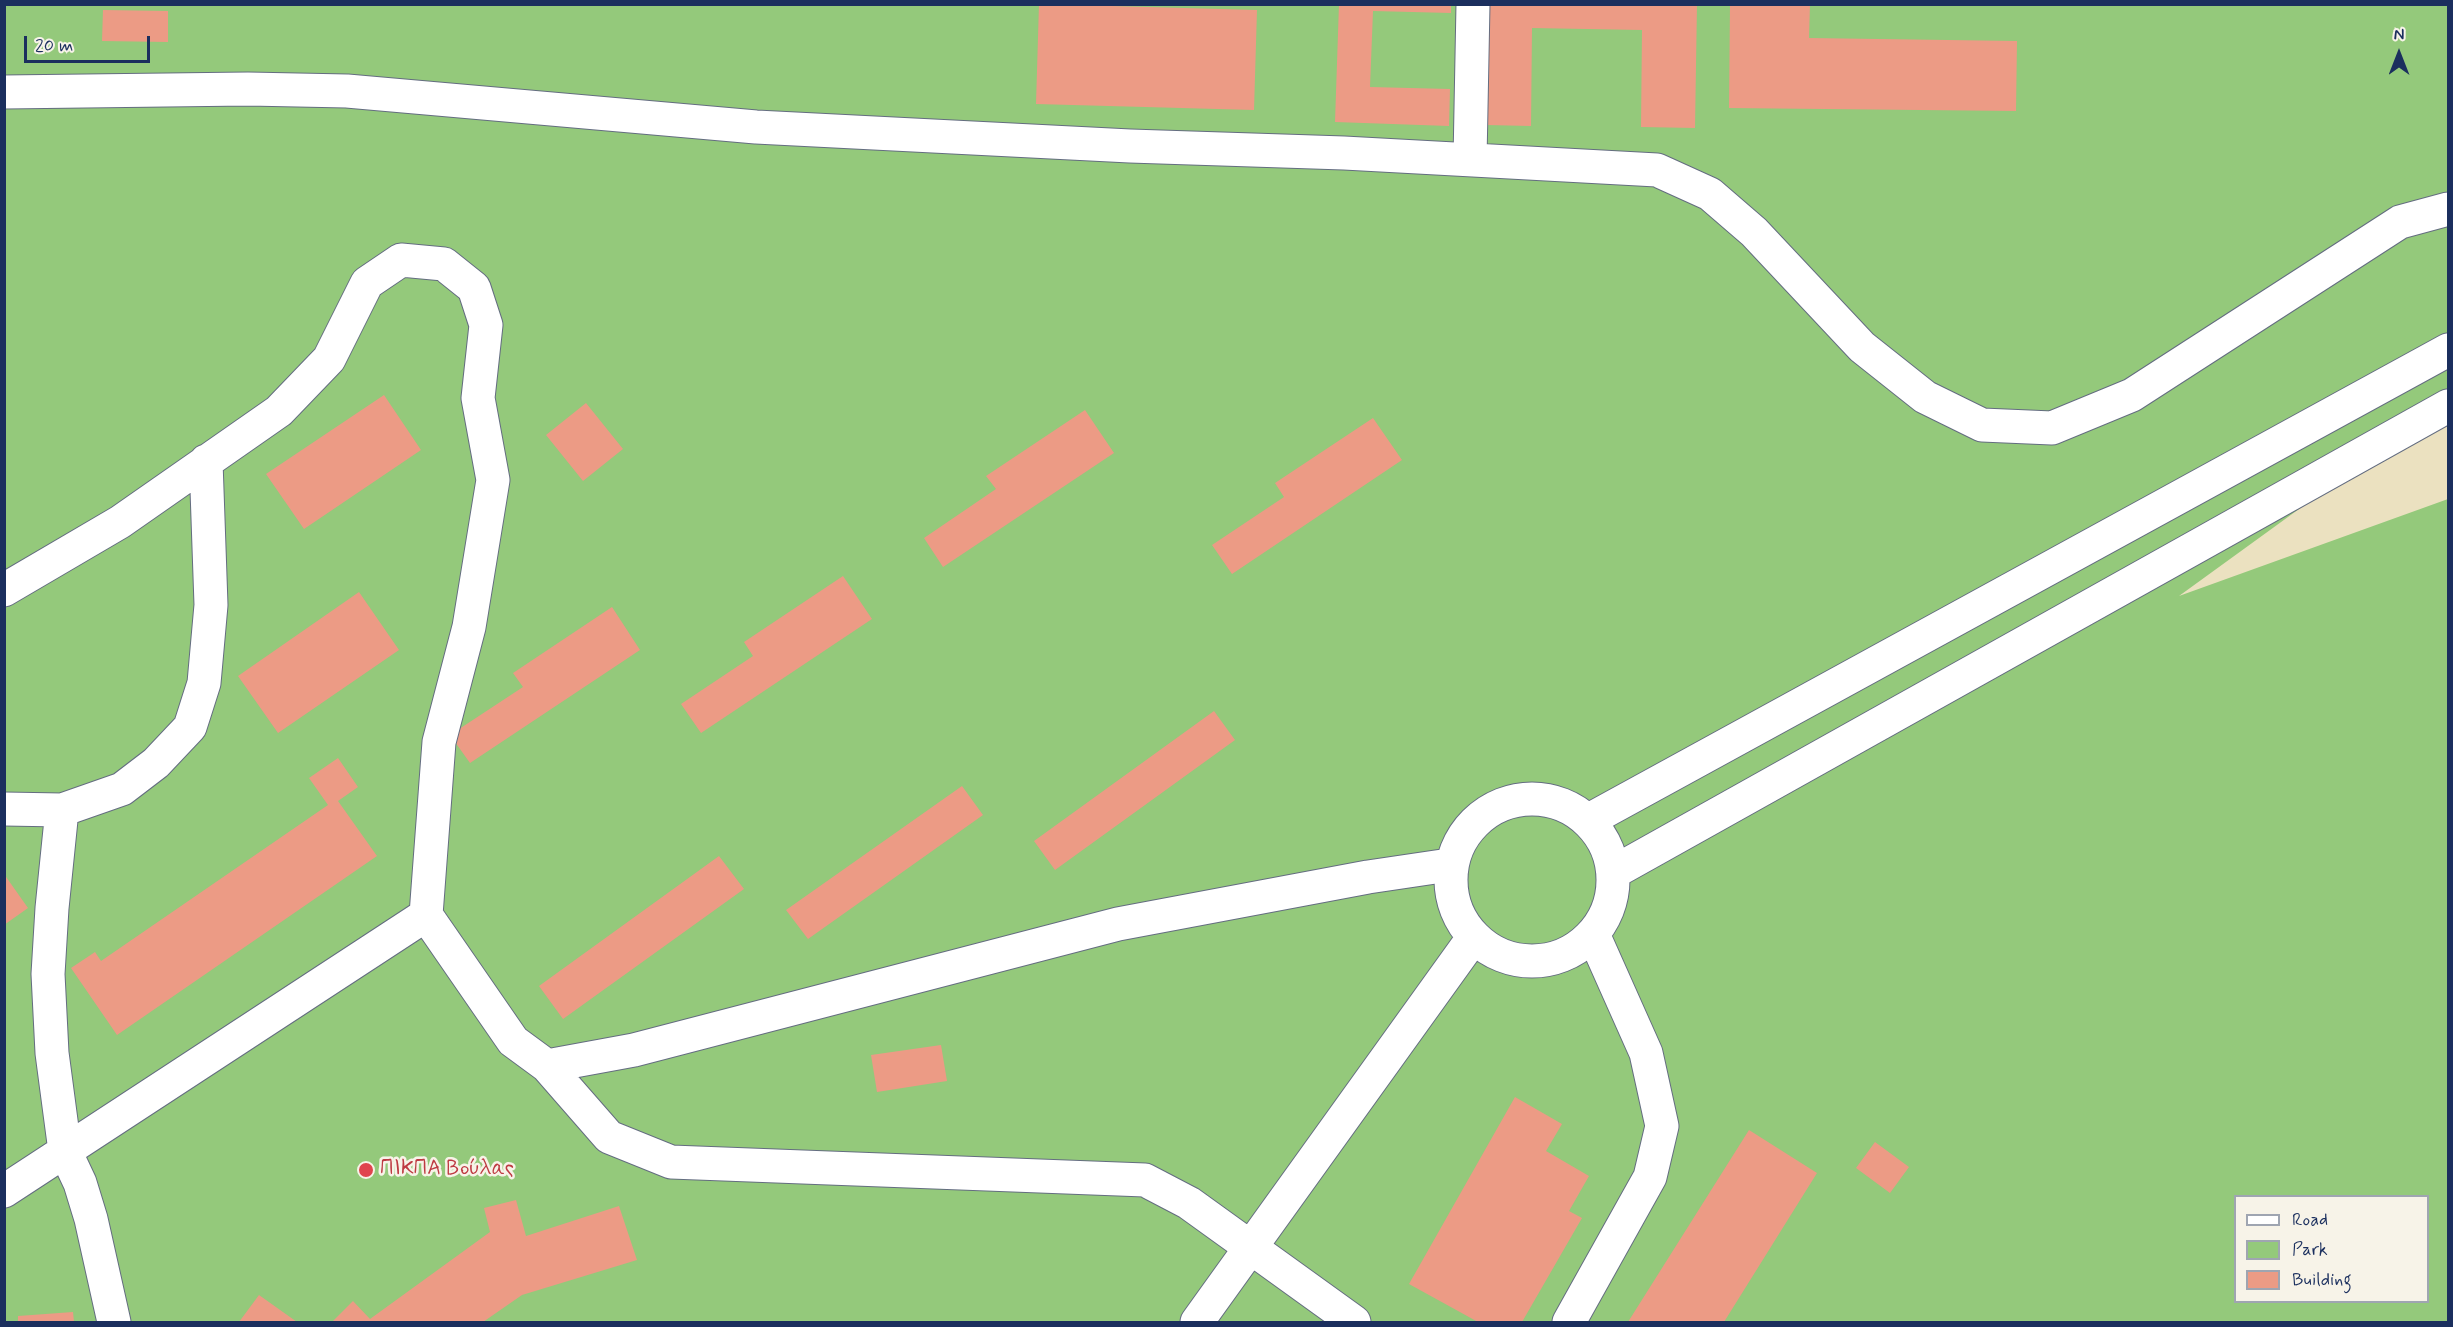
<!DOCTYPE html>
<html>
<head>
<meta charset="utf-8">
<style>
  body { margin:0 }
  #map { position:relative; width:2453px; height:1327px; overflow:hidden; background:#ebe1c0; font-family:Mynerve,sans-serif }
  canvas { display:block }
  .frame { position:absolute; inset:0; border:6px solid #1b2f5e; pointer-events:none }
  .legend { position:absolute; left:2234px; top:1195px; width:195px; height:108px; box-sizing:border-box; background:#f7f3e8; border:2px solid #9fa5b1; margin:0; padding:8px 10px; list-style:none; font-size:18px; color:#1b2f5e }
  .legend li { display:flex; align-items:center; gap:12px; height:30px }
  .legend b { width:30px; border:2px solid #9fa5b1 }
  .north { position:absolute; left:2369px; top:24px; width:60px; height:60px; -webkit-text-stroke:4px #f7f3e8; paint-order:stroke; rotate:0deg; font-size:16px; font-weight:700; line-height:24px; text-align:center; color:#1b2f5e }
  .north::after { content:''; display:block; margin:auto; width:21px; height:27px; background:#1b2f5e; clip-path:polygon(50% 0,100% 100%,50% 72%,0 100%) }
  .scale { position:absolute; left:24px; top:36px; width:126px; height:27px; box-sizing:border-box; border:3px solid #1b2f5e; border-top:0; padding-left:8px; font-size:18px; line-height:21px; white-space:nowrap; color:#1b2f5e; -webkit-text-stroke:4px #f7f3e8; paint-order:stroke }
</style>
</head>
<body>
<div id="map">
<canvas width="2453" height="1327"></canvas>
<div class="frame"></div>
<ul class="legend">
<li><b style="height:8px;background:#fff"></b>Road</li>
<li><b style="height:16px;background:#94c97b"></b>Park</li>
<li><b style="height:16px;background:#ec9b85"></b>Building</li>
</ul>
<div class="north">N</div>
<div class="scale">20 m</div>
</div>
<script>
const c = document.querySelector('canvas').getContext('2d');
c.lineJoin = 'round';
function fillPath(path, color) {
  c.fillStyle = color;
  c.fill(path, 'evenodd');
}
function shape(rows) {
  const path = new Path2D();
  for (const r of rows) {
    if (r.length === 3) {
      path.moveTo(r[0] + r[2], r[1]);
      path.arc(r[0], r[1], r[2], 0, 2 * Math.PI);
      continue;
    }
    path.moveTo(r[0], r[1]);
    for (let i = 2; i < r.length; i += 2) path.lineTo(r[i], r[i + 1]);
  }
  return path;
}
function strokePath(path, color, width, dash) {
  c.strokeStyle = color;
  c.lineWidth = width;
  c.lineCap = dash ? 'butt' : 'round';
  c.setLineDash(dash || []);
  c.stroke(path);
}
function write(font, color, halo, rows, align = 'center') {
  c.font = font + ' Mynerve,sans-serif';
  c.lineWidth = 5;
  c.setLineDash([]);
  c.textBaseline = 'middle';
  c.strokeStyle = halo;
  c.fillStyle = color;
  for (const [text, x, y, turn = 0] of rows) {
    c.save();
    c.translate(x, y);
    c.rotate((+turn || 0) * Math.PI / 180);
    c.textAlign = isNaN(turn) ? turn : align;
    if (halo) c.strokeText(text, 0, 0);
    c.fillText(text, 0, 0);
    c.restore();
  }
}
const green = shape([
  [5,5,2448,5,2448,401,2179,596,2448,499,2448,1322,5,1322],
  [2236,1196,2428,1196,2428,1302,2236,1302]
]);
const building = shape([
  [1039,4,1257,10,1254,110,1036,104],
  [1339,4,1451,4,1451,13,1373,11,1370,87,1450,89,1449,126,1335,122],
  [1488,4,1697,4,1695,128,1641,127,1642,30,1532,28,1531,126,1486,125],
  [1730,4,1810,4,1809,38,2017,41,2016,111,1729,108],
  [103,10,168,11,168,42,102,41],
  [384,395,421,450,304,529,266,474],
  [586,403,623,449,583,481,546,435],
  [1085,410,1114,453,943,567,924,538,996,489,986,476],
  [1373,418,1402,460,1232,574,1212,545,1284,497,1275,483],
  [843,576,872,619,701,733,681,704,753,656,744,642],
  [359,592,399,650,278,733,238,676],
  [612,607,640,650,470,763,450,735,523,687,513,673],
  [1214,711,1235,740,1055,870,1034,841],
  [338,758,358,787,338,801,377,856,117,1035,71,968,95,952,101,961,328,805,309,778],
  [962,786,983,815,808,939,786,910],
  [719,856,744,889,563,1019,539,986],
  [4,874,28,908,4,925],
  [941,1045,947,1081,877,1092,871,1055],
  [1515,1097,1562,1124,1546,1151,1589,1176,1569,1211,1582,1218,1522,1322,1478,1322,1409,1284],
  [1749,1130,1817,1173,1724,1322,1628,1322],
  [1875,1142,1909,1167,1890,1193,1856,1168],
  [516,1200,526,1236,619,1206,637,1260,522,1295,483,1322,332,1322,353,1301,370,1319,490,1232,484,1208],
  [259,1295,297,1322,239,1322],
  [73,1312,74,1322,18,1322,18,1316]
]);
const minor = shape([
  [4,92,248,89,347,91,756,127,1130,146,1344,153,1657,170,1710,194,1754,232,1862,347,1925,397,1982,425,2052,428,2132,395,2400,222,2448,209],
  [1470,160,1473,4],
  [4,590,120,522,279,411,329,359,367,283,401,260,444,264,474,288,486,325,478,398,493,480,469,627,439,742,426,915,513,1041,547,1066,634,1050,1118,924,1368,877,1449,865],
  [1532,880,81],
  [4,809,62,810,122,789,156,763,190,727,204,683,211,605,206,461],
  [62,810,52,908,48,974,52,1053,65,1151,80,1183,91,1219,114,1322],
  [1589,820,2448,350],
  [1614,872,2448,406],
  [547,1066,609,1137,671,1162,1145,1180,1189,1203,1354,1322],
  [4,1191,426,915],
  [1197,1322,1473,938],
  [1569,1322,1650,1177,1662,1126,1646,1053,1593,934]
]);
const markers = [
  [366,1170,8,"#e0444e"]
];
const healthNames = [
  ["ΠΙΚΠΑ Βούλας",380,1170]
];
fillPath(green, '#94c97b');
fillPath(building, '#ec9b85');
strokePath(minor, '#646d80', 35);
strokePath(minor, '#fff', 33);
for (const [x, y, r, color] of markers) {
  const dot = new Path2D();
  dot.arc(x, y, r, 0, 2 * Math.PI);
  c.fillStyle = color;
  c.fill(dot);
  strokePath(dot, '#f7f3e8', 2);
}
write('21px', '#be3a42', '#f7f3e8', healthNames, 'left');
</script>
</body>
</html>
